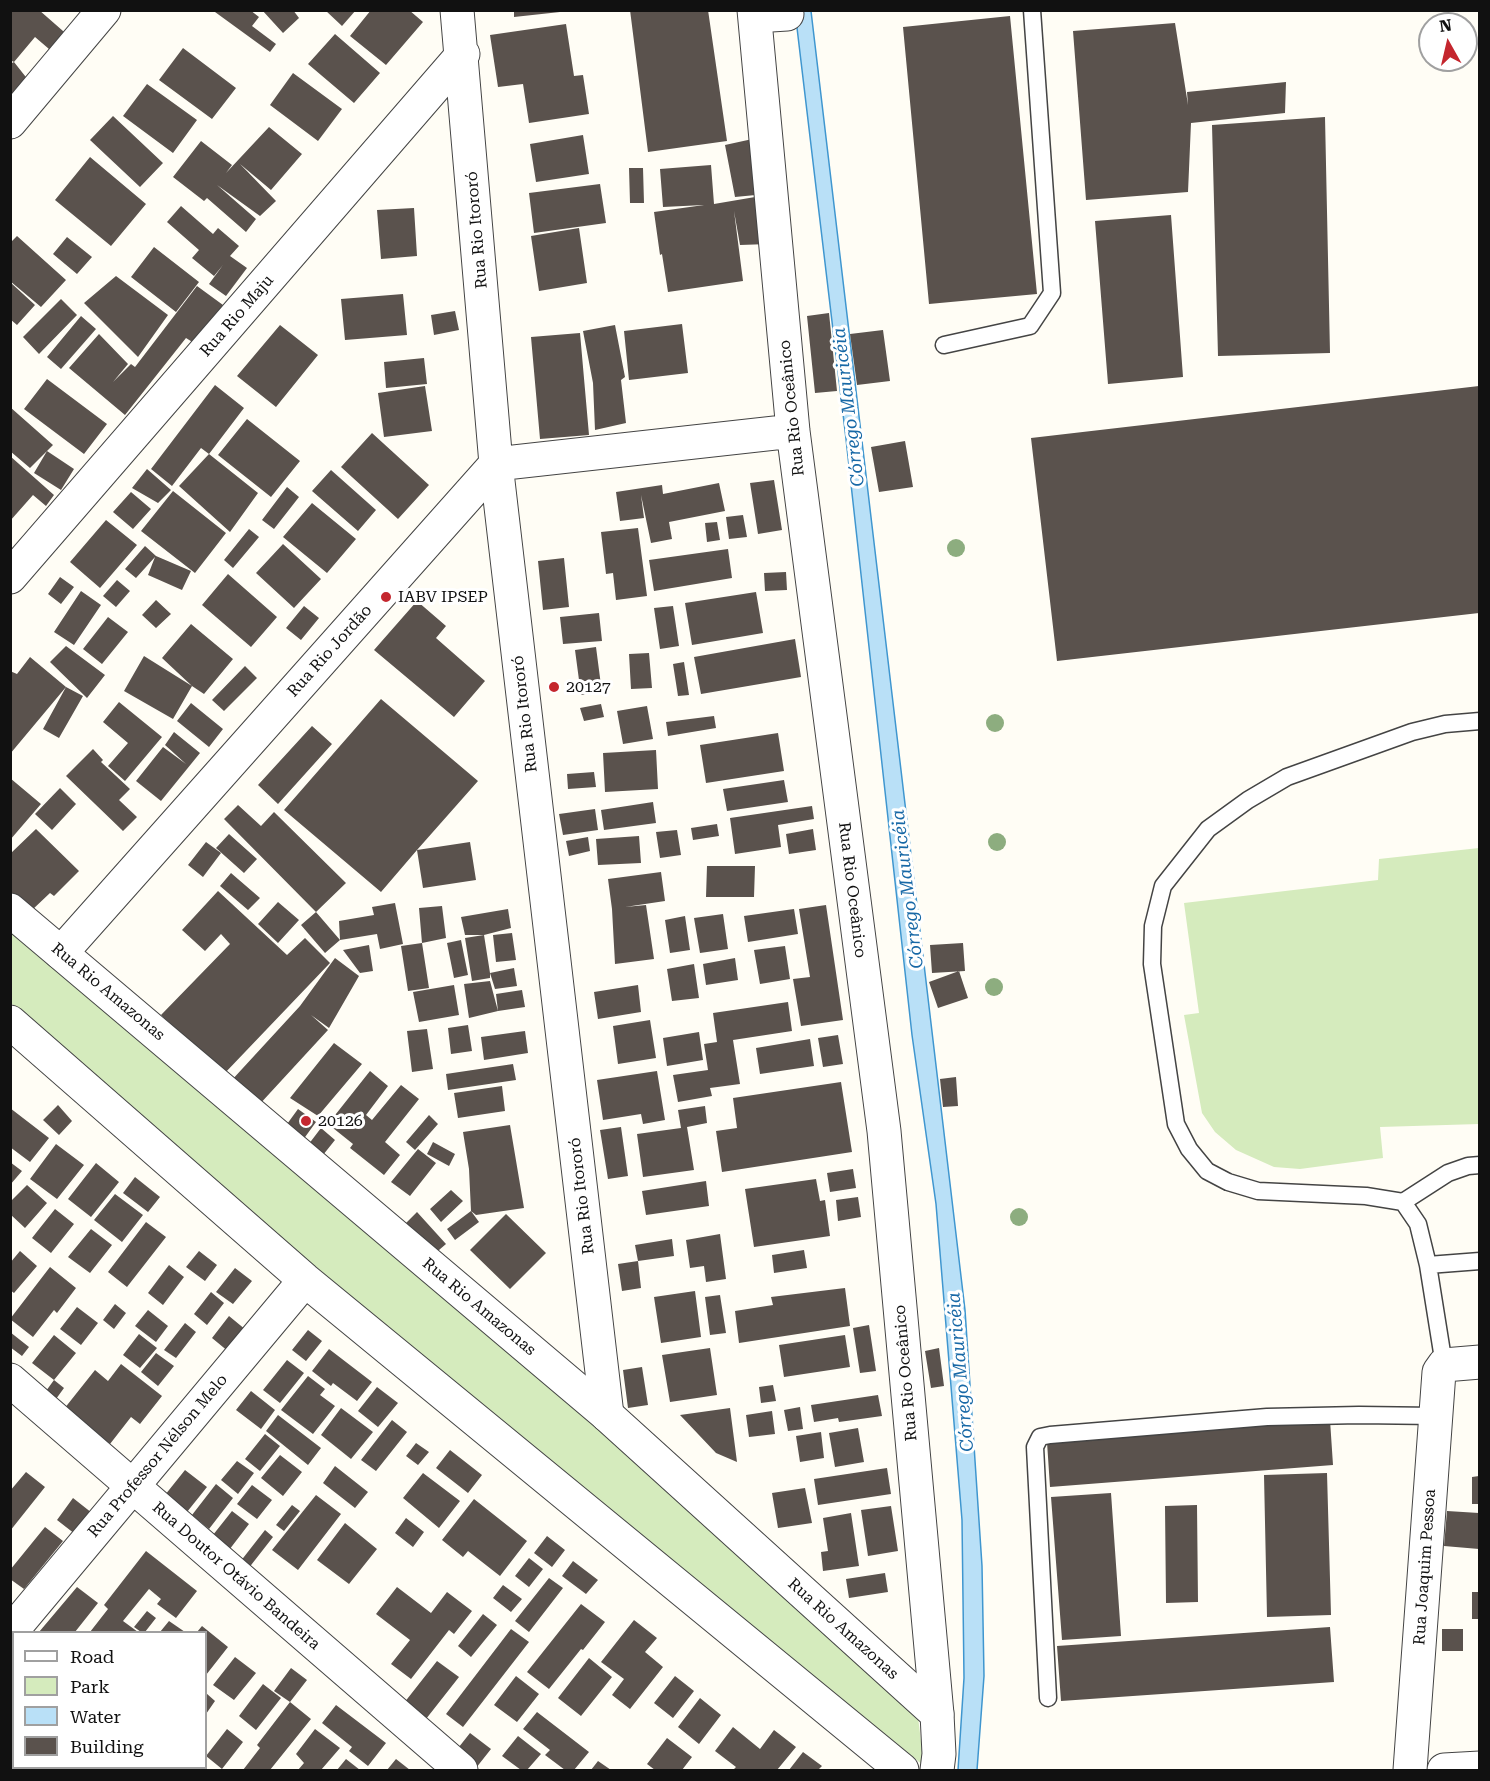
<!DOCTYPE html>
<html>
<head>
<meta charset="utf-8">
<style>
  body { margin:0 }
  #map { position:relative; width:1490px; height:1781px; overflow:hidden; background:#fffdf5; font-family:"Roboto Serif",serif }
  canvas { display:block }
  .frame { position:absolute; inset:0; border:12px solid #111; pointer-events:none }
  .legend { position:absolute; left:12px; top:1631px; width:195px; height:138px; box-sizing:border-box; background:#fff; border:2px solid #a0a0a0; margin:0; padding:8px 10px; list-style:none; font-size:18px; color:#111 }
  .legend li { display:flex; align-items:center; gap:12px; height:30px }
  .legend b { width:30px; border:2px solid #a0a0a0 }
  .north { position:absolute; left:1418px; top:12px; width:60px; height:60px; box-sizing:border-box; background:#fff; border:2px solid #a0a0a0; border-radius:50%; rotate:352deg; font-size:16px; font-weight:700; line-height:24px; text-align:center; color:#111 }
  .north::after { content:''; display:block; margin:auto; width:21px; height:27px; background:#c4262e; clip-path:polygon(50% 0,100% 100%,50% 72%,0 100%) }
</style>
</head>
<body>
<div id="map">
<canvas width="1490" height="1781"></canvas>
<div class="frame"></div>
<ul class="legend">
<li><b style="height:8px;background:#fff"></b>Road</li>
<li><b style="height:16px;background:#d5ebbd"></b>Park</li>
<li><b style="height:16px;background:#b9e0f7"></b>Water</li>
<li><b style="height:16px;background:#5a524d"></b>Building</li>
</ul>
<div class="north">N</div>
</div>
<script>
const c = document.querySelector('canvas').getContext('2d');
c.lineJoin = 'round';
function fillPath(path, color) {
  c.fillStyle = color;
  c.fill(path, 'evenodd');
}
function shape(rows) {
  const path = new Path2D();
  for (const r of rows) {
    path.moveTo(r[0], r[1]);
    for (let i = 2; i < r.length; i += 2) path.lineTo(r[i], r[i + 1]);
  }
  return path;
}
function strokePath(path, color, width, dash) {
  c.strokeStyle = color;
  c.lineWidth = width;
  c.lineCap = dash ? 'butt' : 'round';
  c.setLineDash(dash || []);
  c.stroke(path);
}
function write(font, color, halo, rows, align = 'center') {
  c.font = font + ' "Roboto Serif",serif';
  c.lineWidth = 6;
  c.setLineDash([]);
  c.textBaseline = 'middle';
  c.strokeStyle = halo;
  c.fillStyle = color;
  for (const [text, x, y, turn = 0] of rows) {
    c.save();
    c.translate(x, y);
    c.rotate((+turn || 0) * Math.PI / 180);
    c.textAlign = isNaN(turn) ? turn : align;
    if (halo) c.strokeText(text, 0, 0);
    c.fillText(text, 0, 0);
    c.restore();
  }
}
const green = shape([
  [1479,848,1479,1124,1380,1127,1383,1158,1300,1169,1274,1167,1236,1150,1215,1132,1202,1113,1184,1015,1199,1013,1184,903,1378,880,1379,859],
  [11,932,605,1435,918,1717,924,1766,311,1265,11,1003]
]);
const water = shape([
  [795,11,811,11,965,1310,982,1566,984,1676,977,1770,958,1770,964,1678,962,1520,936,1204,912,1035,846,439,795,11]
]);
const building = shape([
  [10,10,39,10,71,38,56,55,35,37,14,62,10,60],
  [216,10,250,10,259,17,252,26,276,44,270,52,215,12],
  [262,10,293,10,299,18,283,33],
  [325,10,356,10,342,26],
  [371,10,409,10,423,22,386,65,350,36],
  [514,10,560,10,560,12,514,17],
  [630,10,708,10,727,141,648,152],
  [1010,16,1037,294,929,304,903,27],
  [1175,23,1188,105,1187,92,1286,82,1285,113,1191,123,1188,192,1086,200,1073,31],
  [566,24,574,76,583,75,589,114,529,123,523,84,498,87,490,35],
  [335,34,380,73,354,103,308,64],
  [183,48,236,88,212,119,159,80],
  [14,62,29,81,10,96,10,64],
  [293,73,342,109,318,141,270,105],
  [147,84,197,120,173,153,123,116],
  [113,116,163,163,140,187,90,140],
  [1325,117,1330,353,1218,356,1212,125],
  [269,127,302,154,271,190,240,164,276,201,260,216,217,185,256,219,246,232,207,198,204,201,173,177,201,141,232,165,226,173],
  [583,135,589,174,536,182,530,144],
  [757,138,766,194,735,197,725,145],
  [90,157,146,204,111,246,55,200],
  [711,165,714,204,761,196,769,244,740,245,734,211,743,281,668,292,662,254,660,255,654,212,704,205,663,207,660,169],
  [629,168,643,168,644,203,630,203],
  [600,184,606,223,534,233,529,193],
  [181,206,213,234,218,228,239,246,230,256,247,268,226,296,209,284,223,265,214,276,192,258,199,250,167,222],
  [414,208,417,256,381,259,377,210],
  [1171,215,1183,377,1108,384,1095,221],
  [579,228,587,283,539,291,531,236],
  [17,236,66,280,41,307,10,281,10,243],
  [67,237,92,257,77,274,53,254],
  [154,247,199,282,176,312,131,277],
  [116,276,168,315,138,357,84,303],
  [10,282,35,305,17,325,10,319],
  [197,286,223,305,194,343,186,338,125,415,69,368,99,334,128,364,113,382,131,364,135,367],
  [403,294,407,335,345,340,341,299],
  [61,299,77,315,39,354,23,337],
  [455,311,459,330,434,335,431,315],
  [829,313,837,391,815,393,807,316],
  [81,316,96,329,61,369,47,357],
  [682,324,688,373,629,380,624,331],
  [280,325,318,355,276,407,237,376],
  [615,325,625,377,621,380,626,423,595,430,593,383,583,331],
  [883,330,890,381,857,385,850,334],
  [580,333,589,435,540,439,531,337],
  [424,358,427,384,386,388,384,362],
  [47,379,107,424,84,454,24,409],
  [215,385,244,408,209,454,201,448,172,486,151,469],
  [425,386,432,431,384,437,378,393],
  [1479,386,1479,613,1057,661,1031,438],
  [10,407,53,445,30,468,10,451],
  [247,419,300,461,271,497,218,455],
  [372,433,429,485,398,519,341,467],
  [905,441,913,487,879,492,871,447],
  [47,451,74,469,61,490,34,473],
  [209,454,258,493,230,532,179,486],
  [10,456,54,495,46,506,33,495,10,521],
  [147,469,171,490,158,503,132,488],
  [331,470,376,510,358,531,312,491],
  [774,480,782,530,758,534,750,483],
  [719,483,725,511,669,522,672,539,651,543,641,495,644,518,620,521,616,492,662,485,663,494],
  [287,487,299,497,274,529,262,520],
  [173,491,226,533,195,573,141,531],
  [131,492,151,509,133,529,113,512],
  [312,503,356,539,327,573,283,537],
  [743,515,747,537,729,539,726,517],
  [106,520,137,545,100,588,70,562],
  [717,522,720,540,707,542,705,523],
  [638,528,647,596,616,600,613,573,606,574,601,532],
  [249,529,259,537,233,568,224,560],
  [283,544,321,579,294,608,256,573],
  [145,546,156,556,191,571,182,590,148,575,155,557,136,578,125,569],
  [728,549,732,578,654,591,649,560],
  [564,558,569,607,543,610,538,561],
  [786,572,787,590,765,591,764,573],
  [228,574,277,617,251,647,202,605],
  [60,577,74,587,61,604,48,594],
  [117,580,130,591,116,607,103,596],
  [81,591,101,605,74,645,54,632],
  [756,592,763,633,692,645,685,603],
  [156,600,171,614,156,628,142,615],
  [417,601,446,626,436,638,485,681,454,717,374,650],
  [304,606,319,618,301,640,286,628],
  [673,606,679,646,660,649,654,608],
  [599,613,602,641,563,644,560,617],
  [108,617,128,632,102,664,83,649],
  [191,624,233,659,204,694,192,686,173,719,124,691,144,656,192,686,162,658],
  [795,639,801,677,701,694,694,657],
  [66,646,105,675,87,698,50,662],
  [596,647,602,693,581,695,575,650],
  [649,653,652,688,631,689,629,654],
  [30,657,66,687,83,696,59,738,43,729,66,687,10,754,10,671,17,674],
  [684,662,689,695,678,696,673,664],
  [245,666,257,678,224,711,212,700],
  [381,699,478,781,417,850,470,842,476,880,423,888,417,850,381,892,284,810],
  [119,702,162,737,125,781,108,766,128,743,103,722],
  [191,703,223,729,209,747,177,721],
  [601,704,604,717,584,721,580,708],
  [647,706,653,739,623,744,617,711],
  [714,716,716,728,668,736,666,722],
  [312,726,332,744,278,804,258,785],
  [174,732,200,753,161,801,136,781,163,747,186,764,165,745],
  [778,733,784,771,706,783,700,745],
  [93,749,103,760,101,762,130,789,119,800,137,817,123,831,66,776],
  [656,750,658,789,605,792,603,753],
  [594,772,596,787,568,789,567,774],
  [10,778,41,804,10,840],
  [784,780,788,802,727,811,723,789],
  [60,788,76,804,52,830,35,814],
  [653,802,656,823,604,830,601,810],
  [238,805,261,826,274,812,346,883,316,912,224,819],
  [812,806,814,819,778,825,781,847,735,854,730,818],
  [595,809,598,830,563,835,559,814],
  [717,824,719,836,693,840,691,828],
  [36,829,79,871,54,896,50,893,31,911,10,891,10,854],
  [813,829,816,850,789,854,786,834],
  [677,830,681,855,660,858,656,832],
  [229,834,257,859,244,873,216,848],
  [639,836,641,863,598,865,596,839],
  [588,837,590,851,569,856,566,841],
  [206,842,221,853,203,877,188,865],
  [707,866,755,866,754,897,706,897],
  [661,872,665,901,625,907,646,905,654,959,615,964,612,909,608,879],
  [231,873,260,898,248,910,220,886],
  [218,891,287,955,305,938,330,963,224,1074,161,1015,230,944,221,934,205,951,182,930],
  [278,902,299,920,278,943,258,924],
  [395,903,403,944,380,949,377,934,340,940,339,921,374,915,372,907],
  [826,905,843,1020,801,1026,793,979,810,977,799,909],
  [442,906,446,938,422,943,419,908],
  [508,909,511,928,484,935,465,935,461,917],
  [794,909,798,934,748,942,744,916],
  [316,912,340,940,325,953,301,925],
  [723,914,728,949,700,953,694,918],
  [685,916,690,950,670,953,665,920],
  [512,933,516,960,496,962,493,935],
  [484,935,490,973,514,968,517,986,495,989,490,973,490,978,472,981,465,938],
  [461,940,468,975,454,978,447,943],
  [422,943,429,988,408,991,401,946],
  [963,943,965,971,932,973,930,945],
  [369,945,373,971,360,973,343,950],
  [785,946,790,979,760,984,754,950],
  [335,958,359,976,329,1028,311,1015,328,1030,258,1106,231,1081,300,1006],
  [735,958,738,980,706,985,703,964],
  [694,964,699,998,672,1001,667,969],
  [959,971,968,998,938,1008,929,982],
  [490,981,498,1011,469,1018,464,984],
  [454,985,459,1015,419,1022,413,992],
  [638,985,641,1012,598,1019,594,992],
  [522,990,525,1007,498,1011,496,994],
  [788,1002,792,1031,733,1040,740,1084,710,1088,712,1096,678,1102,673,1075,708,1070,704,1044,717,1042,713,1013],
  [650,1020,656,1058,618,1064,613,1026],
  [468,1025,472,1051,451,1054,448,1028],
  [427,1029,433,1069,412,1072,407,1031],
  [525,1031,528,1053,484,1060,481,1037],
  [699,1032,703,1060,667,1066,663,1038],
  [838,1035,843,1064,823,1067,818,1038],
  [810,1039,814,1066,760,1074,756,1048],
  [334,1043,362,1064,318,1116,290,1098],
  [513,1064,516,1080,448,1090,446,1074],
  [370,1071,388,1086,366,1115,372,1120,401,1085,419,1099,385,1142,400,1155,384,1175,350,1148,353,1144,328,1124],
  [657,1071,665,1120,643,1124,641,1114,603,1120,597,1080],
  [956,1077,958,1106,943,1107,940,1079],
  [841,1082,852,1152,722,1172,716,1131,737,1128,733,1098],
  [502,1086,505,1111,458,1118,454,1093],
  [58,1105,72,1121,59,1135,43,1120],
  [705,1106,707,1123,687,1127,694,1170,643,1177,637,1134,681,1128,678,1110],
  [10,1108,49,1138,30,1162,10,1147],
  [298,1109,316,1122,300,1144,282,1131],
  [429,1115,438,1124,415,1150,406,1142],
  [510,1125,524,1208,476,1215,471,1211,469,1169,463,1132],
  [621,1127,628,1176,608,1179,600,1130],
  [321,1128,335,1140,319,1160,305,1149],
  [433,1142,455,1154,449,1166,427,1154],
  [56,1144,84,1165,57,1199,30,1179],
  [418,1149,436,1163,410,1196,391,1182],
  [10,1162,22,1171,10,1185],
  [96,1163,119,1182,91,1217,68,1199],
  [853,1169,856,1188,830,1192,827,1173],
  [135,1177,160,1197,148,1212,123,1193],
  [816,1179,820,1201,825,1200,830,1236,754,1247,745,1189],
  [706,1181,709,1206,646,1215,642,1191],
  [27,1185,47,1203,25,1228,10,1214,10,1202],
  [451,1190,463,1201,441,1222,430,1209],
  [115,1194,143,1215,122,1242,94,1220],
  [858,1197,861,1217,838,1221,836,1200],
  [55,1209,74,1224,51,1253,32,1238],
  [471,1211,479,1222,455,1240,447,1229],
  [417,1212,446,1244,432,1256,404,1225],
  [506,1214,546,1253,510,1289,470,1250],
  [146,1222,166,1237,127,1287,108,1272],
  [91,1229,112,1245,90,1273,68,1257],
  [720,1234,726,1279,706,1282,704,1266,690,1268,686,1240],
  [672,1239,674,1256,638,1261,635,1245],
  [804,1250,807,1268,774,1273,772,1255],
  [20,1251,37,1266,14,1293,10,1290,10,1263],
  [199,1251,217,1265,205,1281,186,1267],
  [638,1261,641,1288,622,1291,618,1264],
  [169,1265,184,1277,163,1305,148,1293],
  [50,1267,76,1288,57,1313,54,1310,33,1337,10,1319],
  [235,1268,252,1281,233,1304,216,1292],
  [845,1288,850,1326,739,1343,735,1311,773,1305,771,1297],
  [695,1291,701,1337,661,1343,654,1297],
  [211,1292,224,1303,207,1325,194,1314],
  [720,1295,726,1333,710,1335,705,1297],
  [115,1304,126,1313,114,1329,103,1320],
  [77,1307,98,1323,81,1345,60,1329],
  [148,1310,168,1326,156,1342,135,1326],
  [229,1316,246,1330,229,1352,212,1338],
  [185,1323,196,1332,176,1358,164,1350],
  [869,1325,876,1371,860,1373,853,1328],
  [308,1330,322,1341,306,1361,292,1350],
  [10,1332,29,1347,22,1356,10,1347],
  [139,1334,157,1348,140,1368,123,1355],
  [54,1335,76,1353,54,1380,32,1363],
  [845,1335,850,1367,784,1377,779,1345],
  [710,1348,717,1395,670,1402,662,1355],
  [939,1348,944,1386,931,1388,925,1351],
  [329,1349,372,1382,357,1401,333,1383,331,1386,312,1371],
  [156,1353,174,1366,158,1386,141,1372],
  [287,1360,304,1373,280,1403,263,1390],
  [121,1364,162,1396,140,1424,131,1417,110,1444,64,1409,95,1370,108,1381],
  [642,1367,648,1405,628,1408,623,1370],
  [308,1376,325,1389,320,1395,335,1406,313,1434,281,1410],
  [54,1380,64,1388,56,1399,46,1391],
  [773,1385,776,1401,761,1403,759,1387],
  [377,1387,398,1403,378,1427,358,1411],
  [251,1391,275,1410,261,1429,236,1410],
  [878,1395,882,1416,839,1422,838,1418,814,1422,811,1405],
  [800,1407,803,1429,788,1431,784,1410],
  [341,1408,373,1432,351,1459,321,1435],
  [730,1408,737,1462,716,1453,680,1415],
  [772,1411,775,1434,749,1437,746,1415],
  [278,1415,321,1448,308,1465,266,1431],
  [392,1420,407,1432,376,1471,361,1460],
  [1330,1420,1333,1465,1050,1487,1047,1442],
  [858,1428,864,1462,835,1467,829,1433],
  [821,1432,824,1458,800,1462,796,1436],
  [265,1434,280,1446,260,1471,245,1459],
  [416,1443,429,1452,418,1465,406,1456],
  [450,1450,482,1475,468,1493,436,1468],
  [280,1455,302,1472,283,1496,261,1478],
  [237,1461,254,1473,238,1494,221,1480],
  [335,1466,368,1492,355,1508,323,1483],
  [887,1468,891,1494,818,1505,814,1479],
  [185,1470,207,1487,187,1512,165,1495],
  [26,1472,45,1487,10,1531,10,1491],
  [423,1473,460,1501,439,1528,403,1498],
  [1327,1473,1331,1615,1267,1617,1264,1475],
  [1479,1476,1479,1504,1472,1504,1472,1477],
  [216,1484,233,1498,209,1529,192,1515],
  [252,1485,272,1500,257,1519,237,1504],
  [805,1488,812,1523,778,1528,772,1493],
  [1111,1493,1121,1636,1062,1640,1051,1497],
  [316,1495,341,1514,298,1570,272,1550],
  [73,1498,92,1513,75,1534,57,1520],
  [474,1499,527,1541,500,1576,468,1551,463,1557,442,1540],
  [292,1505,300,1511,284,1531,276,1525],
  [1197,1505,1198,1602,1166,1603,1165,1506],
  [891,1506,898,1551,868,1556,861,1510],
  [232,1511,249,1524,226,1554,209,1540],
  [1447,1511,1479,1513,1479,1549,1444,1546],
  [851,1513,859,1566,823,1571,821,1552,828,1551,823,1518],
  [406,1518,424,1532,413,1547,395,1533],
  [345,1523,377,1549,349,1584,317,1560],
  [45,1527,63,1541,24,1589,10,1579,10,1570],
  [265,1530,273,1537,248,1569,240,1562],
  [547,1536,565,1550,552,1567,534,1553],
  [146,1551,197,1591,176,1618,157,1604,161,1599,149,1589,123,1621,138,1632,90,1632,108,1609,104,1605],
  [529,1558,543,1569,529,1587,515,1576],
  [573,1561,598,1580,586,1594,562,1576],
  [885,1573,888,1592,849,1598,846,1579],
  [549,1578,563,1588,529,1632,515,1621],
  [503,1585,522,1599,511,1612,493,1598],
  [77,1587,98,1603,75,1632,39,1632],
  [397,1587,431,1613,447,1592,472,1611,454,1634,449,1630,411,1679,391,1664,410,1640,376,1614],
  [1472,1592,1479,1592,1479,1619,1472,1619],
  [581,1604,605,1622,583,1650,581,1649,549,1689,527,1672],
  [147,1611,156,1618,145,1632,141,1632,134,1627],
  [483,1614,497,1625,471,1657,458,1646],
  [634,1620,657,1638,645,1652,663,1667,630,1709,612,1695,624,1679,601,1662],
  [169,1621,185,1632,160,1632],
  [202,1626,228,1647,206,1675,206,1632,197,1632],
  [1330,1627,1334,1682,1061,1701,1057,1646],
  [511,1629,529,1642,463,1727,446,1714],
  [1442,1629,1463,1629,1463,1651,1442,1651],
  [235,1657,256,1673,234,1700,213,1685],
  [589,1658,612,1677,581,1716,558,1698],
  [437,1661,459,1677,426,1719,404,1703],
  [291,1668,307,1680,290,1702,274,1691],
  [516,1676,539,1694,517,1722,494,1705],
  [675,1676,694,1691,673,1718,654,1703],
  [263,1684,281,1698,256,1730,239,1716],
  [206,1693,215,1701,206,1714],
  [700,1698,721,1715,699,1744,678,1727],
  [290,1702,311,1719,270,1770,243,1770,260,1748,257,1745],
  [336,1705,386,1743,368,1766,349,1751,352,1747,322,1723],
  [537,1712,589,1752,574,1770,565,1770,545,1755,550,1750,523,1729],
  [733,1727,760,1749,774,1730,796,1747,777,1770,733,1770,736,1767,715,1751],
  [227,1729,243,1742,222,1769,206,1756],
  [315,1729,340,1748,321,1770,298,1770,304,1763,296,1754],
  [470,1733,491,1749,476,1768,455,1752],
  [518,1736,541,1754,527,1770,521,1770,502,1756],
  [667,1738,692,1757,682,1770,655,1770,647,1764],
  [803,1752,822,1766,818,1770,789,1770],
  [346,1759,360,1770,337,1770],
  [396,1759,410,1770,387,1770],
  [598,1761,611,1770,591,1770],
  [124,1768,175,1768,172,1770,121,1770]
]);
const service = shape([
  [944,345,1030,326,1052,293,1032,10],
  [1403,1202,1448,1173,1468,1166,1480,1165],
  [1428,1265,1480,1261],
  [1444,1365,1428,1265,1418,1224,1403,1202,1366,1196,1258,1191,1228,1182,1207,1171,1189,1149,1176,1124,1152,964,1153,926,1163,886,1208,829,1248,800,1287,777,1412,732,1445,724,1480,721],
  [1048,1698,1035,1447,1040,1437,1050,1435,1267,1417,1359,1415,1436,1416]
]);
const minor = shape([
  [457,10,496,464,607,1415],
  [754,10,793,431,884,1131,937,1714],
  [755,16,787,14],
  [10,122,104,10],
  [10,577,463,54],
  [61,953,496,464,793,431],
  [10,1022,305,1280,902,1770],
  [10,1380,461,1770],
  [10,1633,305,1280],
  [10,1737,14,1739],
  [45,1768,48,1770],
  [1410,1770,1439,1372,1444,1365,1480,1362]
]);
const tertiary = shape([
  [10,910,607,1415,937,1714,939,1754,937,1770],
  [1444,1770,1480,1768]
]);
const trees = [
  [956,548],
  [995,723],
  [997,842],
  [994,987],
  [1019,1217]
];
const markers = [
  [386,597,6,"#c4262e"],
  [554,687,6,"#c4262e"],
  [306,1121,6,"#c4262e"]
];
const streetNames = [
  ["Rua Rio Itororó",477,230,-95],
  ["Rua Rio Maju",237,316,-49],
  ["Rua Rio Oceânico",792,408,-96],
  ["Rua Rio Jordão",330,651,-48],
  ["Rua Rio Itororó",525,714,-97],
  ["Rua Rio Oceânico",852,890,83],
  ["Rua Rio Amazonas",108,992,40],
  ["Rua Rio Itororó",582,1196,-97],
  ["Rua Rio Amazonas",479,1307,40],
  ["Rua Rio Oceânico",906,1373,-95],
  ["Rua Professor Nélson Melo",158,1456,-50],
  ["Rua Joaquim Pessoa",1425,1567,-86],
  ["Rua Doutor Otávio Bandeira",236,1576,41],
  ["Rua Rio Amazonas",843,1629,42]
];
const poiNames = [
  ["IABV IPSEP",398,597],
  ["20127",566,687],
  ["20126",318,1121]
];
const waterNames = [
  ["Córrego Mauricéia",849,407,-97],
  ["Córrego Mauricéia",908,889,-97],
  ["Córrego Mauricéia",961,1372,-95]
];
fillPath(green, '#d5ebbd');
fillPath(water, '#b9e0f7');
strokePath(water, '#3f96cf', 1.5);
fillPath(building, '#5a524d');
strokePath(service, '#444', 19);
strokePath(minor, '#444', 35);
strokePath(tertiary, '#444', 35);
strokePath(service, '#fff', 16);
strokePath(minor, '#fff', 33);
strokePath(tertiary, '#fff', 33);
c.fillStyle = '#8dad7f';
for (const [x, y] of trees) {
  c.beginPath();
  c.arc(x, y, 9, 0, 2 * Math.PI);
  c.fill();
}
for (const [x, y, r, color] of markers) {
  const dot = new Path2D();
  dot.arc(x, y, r, 0, 2 * Math.PI);
  c.fillStyle = color;
  c.fill(dot);
  strokePath(dot, '#fff', 2);
}
write('16px', '#111', '#fff', streetNames);
write('16px', '#111', '#fff', poiNames, 'left');
write('italic 18px', '#1768a6', '#fff', waterNames);
</script>
</body>
</html>
